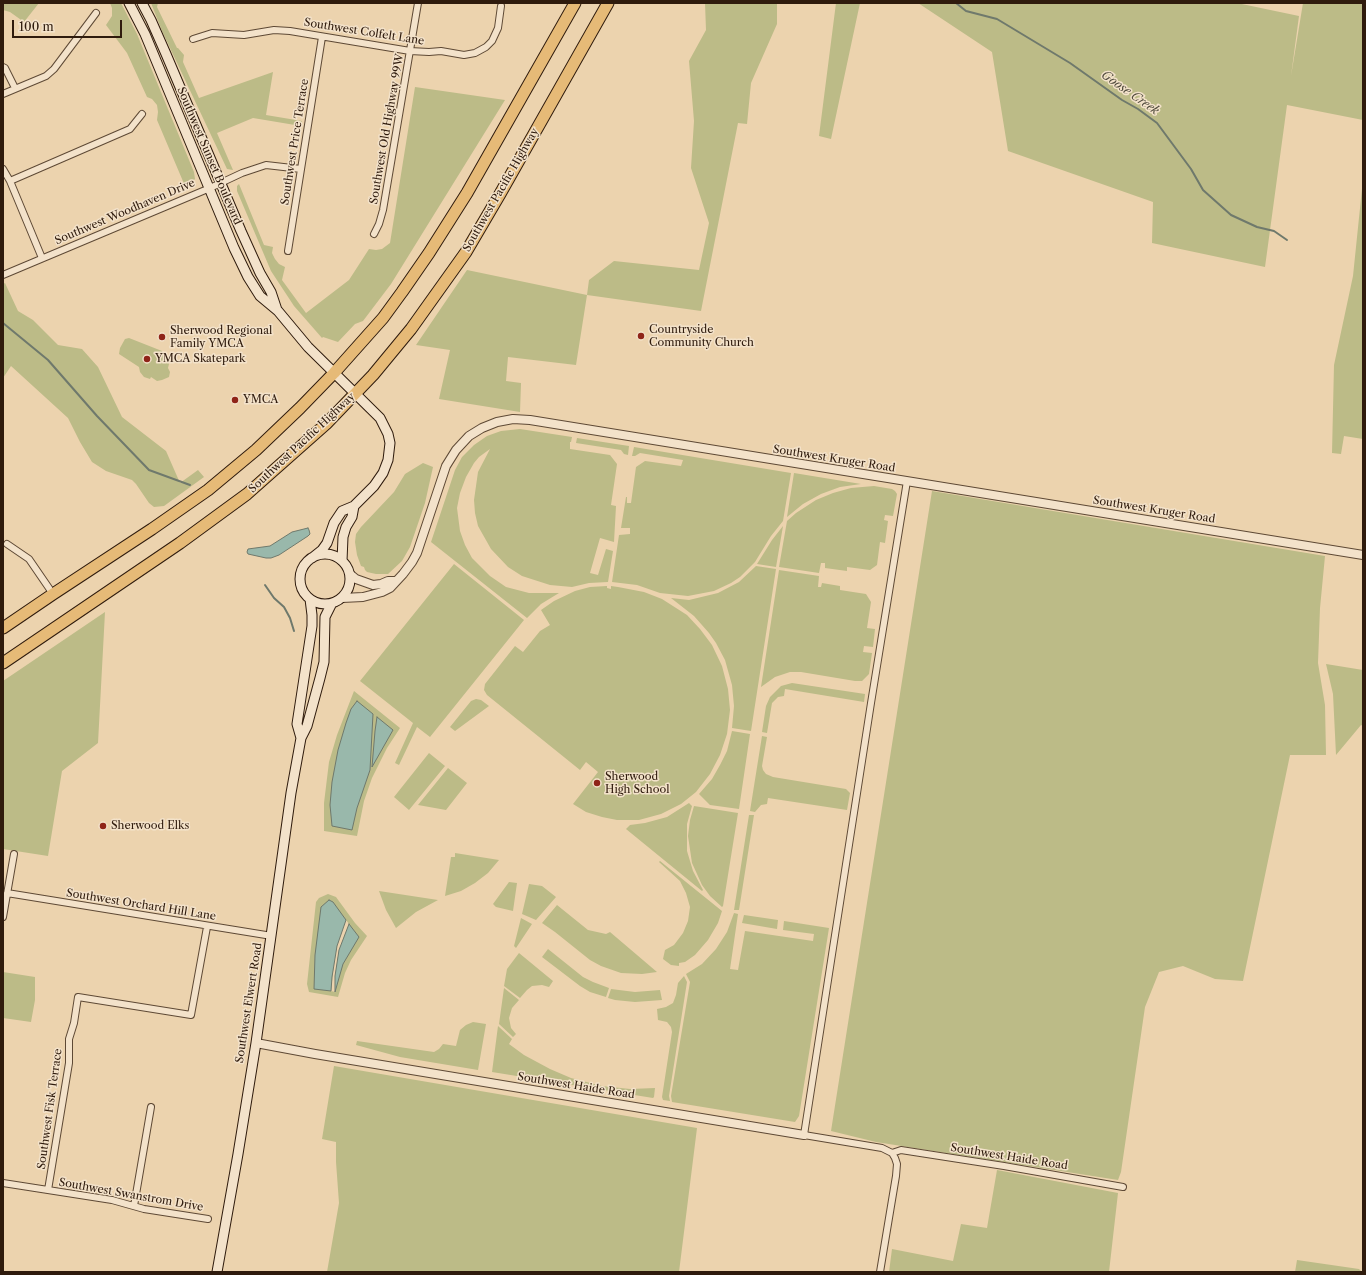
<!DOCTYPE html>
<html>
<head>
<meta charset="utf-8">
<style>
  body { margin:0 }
  #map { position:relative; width:1366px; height:1275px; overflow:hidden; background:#ecd3ae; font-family:"Libre Caslon Text",serif }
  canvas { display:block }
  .frame { position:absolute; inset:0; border:4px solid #2f1b0d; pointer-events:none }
  .scale { position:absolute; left:12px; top:20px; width:110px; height:18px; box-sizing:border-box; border:2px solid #2f1b0d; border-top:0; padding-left:5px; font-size:12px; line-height:14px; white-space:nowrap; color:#2f1b0d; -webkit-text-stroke:3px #f3e2ca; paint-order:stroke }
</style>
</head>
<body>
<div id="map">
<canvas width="1366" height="1275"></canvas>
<div class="frame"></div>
<div class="scale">100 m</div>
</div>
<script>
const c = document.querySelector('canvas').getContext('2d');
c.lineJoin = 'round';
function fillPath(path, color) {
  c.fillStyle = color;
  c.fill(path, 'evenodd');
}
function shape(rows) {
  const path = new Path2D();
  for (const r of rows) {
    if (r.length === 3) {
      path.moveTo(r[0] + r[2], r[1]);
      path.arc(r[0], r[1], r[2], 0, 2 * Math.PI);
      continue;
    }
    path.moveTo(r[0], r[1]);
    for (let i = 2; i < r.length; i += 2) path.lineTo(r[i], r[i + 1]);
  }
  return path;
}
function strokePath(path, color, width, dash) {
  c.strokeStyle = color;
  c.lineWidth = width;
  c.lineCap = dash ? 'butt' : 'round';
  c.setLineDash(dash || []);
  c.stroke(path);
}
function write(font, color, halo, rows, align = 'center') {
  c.font = font + ' "Libre Caslon Text",serif';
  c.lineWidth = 3;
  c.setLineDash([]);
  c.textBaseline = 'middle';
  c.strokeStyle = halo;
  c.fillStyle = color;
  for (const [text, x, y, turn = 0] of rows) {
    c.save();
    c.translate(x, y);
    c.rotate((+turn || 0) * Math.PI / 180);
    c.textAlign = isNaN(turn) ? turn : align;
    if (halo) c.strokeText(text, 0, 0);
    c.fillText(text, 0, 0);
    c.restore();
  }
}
const green = shape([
  [3,3,39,3,24,22,10,12,3,10],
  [110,3,121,3,137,34,194,172,195,179,190,184,185,186,157,120,158,112,157,105,152,99,147,97,127,53,106,25,112,16,112,8],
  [151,3,158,3,157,7,177,48,178,48,184,55,183,62,199,98,273,72,266,115,302,121,301,126,253,118,217,133,233,170,227,169,162,31],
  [705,3,777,3,777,24,751,83,747,124,738,123,701,311,587,295,576,365,508,357,506,381,521,383,520,412,439,399,450,350,416,345,467,270,587,295,589,280,614,261,699,270,709,223,691,168,694,121,689,61,706,30],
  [836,3,860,3,831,139,819,136],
  [918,3,1237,3,1299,16,1291,76,1303,3,1363,3,1363,120,1287,105,1265,267,1152,243,1153,202,1008,151,992,52],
  [415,87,505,100,391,284,363,321,355,324,338,342,323,337,322,338,294,306,271,271,237,191,237,186,239,184,264,245,273,247,272,253,275,259,279,264,285,267,282,280,306,313,349,280,369,249,376,250,382,249,390,243],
  [1363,179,1363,439,1344,436,1341,454,1332,453,1334,365,1353,276],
  [5,283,18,311,33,320,58,345,82,349,98,367,122,417,166,451,180,483,198,470,204,477,164,506,154,507,149,503,136,484,132,480,106,471,92,462,80,442,68,418,11,366,3,378,3,284],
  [129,338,162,351,169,364,168,368,170,372,169,377,162,380,157,381,151,377,150,379,144,377,140,372,139,367,119,354,120,348,125,339],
  [520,429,572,437,571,442,570,442,570,449,610,455,617,464,611,505,616,506,614,542,600,538,590,573,598,575,606,549,613,551,608,582,589,583,572,587,550,585,522,576,508,567,491,549,478,526,475,513,474,500,478,472,490,449,479,457,474,463,466,477,460,493,457,508,460,531,465,545,472,558,490,576,506,587,529,593,559,593,541,604,527,618,431,542,455,470,462,457,474,445,487,436,501,431],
  [577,438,629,446,628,455,624,454,621,450,576,443],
  [634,447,791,473,783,521,771,536,755,562,740,577,731,583,714,591,688,596,660,593,637,585,612,582,619,535,630,534,630,528,621,528,626,497,627,497,627,503,631,503,636,467,645,461,681,466,683,460,640,453,635,456,632,456],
  [423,463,433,467,425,503,410,547,402,561,388,574,376,574,367,572,365,570,364,567,361,566,357,555,355,542,356,534,361,527,394,492,405,474],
  [794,473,861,484,840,487,821,494,803,504,787,517],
  [874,486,892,489,895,491,897,494,893,516,885,515,884,520,888,521,885,543,880,542,877,565,870,570,847,567,847,571,825,568,825,563,821,563,819,573,779,567,787,521,796,513,816,500,833,493,851,488],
  [932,491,1325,556,1320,608,1318,663,1325,705,1326,755,1290,755,1243,981,1215,979,1183,966,1159,972,1145,1007,1121,1172,1118,1180,876,1142,831,1131],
  [783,526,776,567,757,564,772,540],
  [454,564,524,620,430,737,417,727,399,765,395,763,413,723,360,681],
  [756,566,776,569,751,731,732,728,734,706,732,685,725,660,716,643,709,633,694,616,671,598,689,600,718,593,739,582],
  [779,570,819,576,818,587,821,587,822,583,840,586,840,590,866,594,871,602,867,628,875,629,873,647,864,646,863,652,872,653,869,674,862,681,855,681,801,672,790,672,775,677,761,687],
  [607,586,607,588,611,589,611,586,618,587,644,592,662,599,687,615,700,629,712,645,722,666,728,689,730,710,727,734,720,755,710,774,696,792,681,804,661,814,639,820,617,820,602,817,586,812,573,804,598,772,586,762,580,770,487,695,484,690,485,684,515,646,523,652,540,631,550,625,541,610,554,601,575,591,590,587],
  [105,612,98,743,62,771,48,856,3,849,3,681],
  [1326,664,1363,670,1363,726,1361,725,1336,755,1333,694],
  [792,683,865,694,864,702,785,689,784,696,778,697,772,703,767,733,762,732,766,706,770,697,781,686],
  [354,691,400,728,387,748,372,778,364,801,357,836,324,831,324,803,329,762,337,735],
  [476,699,481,700,489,706,455,731,450,727,471,701],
  [732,731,750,734,739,809,710,805,699,794,712,779,720,765,727,751],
  [762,736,767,737,762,766,763,770,766,774,773,777,846,789,850,793,847,810,768,798,767,804,761,805,755,812,750,811],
  [429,753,445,766,409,810,394,797],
  [448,768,467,783,446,810,418,805],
  [689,803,692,806,687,824,687,851,693,871,703,890,702,891,626,829,630,825,645,823,667,817],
  [694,806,738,813,723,906,722,907,710,896,702,885,692,863,688,836,690,820],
  [749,815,754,815,739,910,734,910],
  [455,853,499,860,488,873,475,883,461,891,445,896,451,857,455,857],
  [660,861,722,911,718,923,708,940,695,955,685,962,679,963,679,966,671,965,663,959,665,950,674,945,683,933,688,921,690,907,686,893,680,881,659,862],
  [509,882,517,883,513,911,496,907,493,904],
  [529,884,542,886,556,897,536,920,522,914],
  [379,891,438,900,416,912,396,928,386,910],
  [328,894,336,897,355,923,367,936,351,960,345,973,338,997,309,992,307,984,316,902,319,898],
  [346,920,349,924,339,950,335,976,335,992,331,991,334,962,337,946,342,928],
  [557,905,588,930,606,934,610,932,657,972,642,974,621,973,601,966,590,960,555,932,542,923],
  [734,913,738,914,730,969,738,970,745,931,813,941,814,934,783,930,784,921,829,928,799,1116,795,1122,672,1102,671,1096,690,982,686,974,702,964,716,949,727,932],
  [744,915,778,920,777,929,742,923],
  [521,918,532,924,516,948,514,946],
  [548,949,583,977,593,982,609,988,606,997,590,992,580,986,542,957],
  [519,953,553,981,549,987,542,985,532,986,527,990,520,998,504,986,507,969],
  [3,972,35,977,35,1000,31,1022,3,1018],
  [684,976,687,982,669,1096,670,1101,663,1100,662,1097,672,1032,671,1027,667,1022,658,1020,657,1009,666,1007,673,1003,676,995,678,983],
  [504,988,519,1000,512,1008,509,1018,511,1028,516,1034,513,1037,499,1024],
  [611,989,635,992,660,990,662,1000,635,1002,615,1000,608,998],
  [473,1022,486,1024,478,1070,400,1057,356,1045,357,1041,434,1052,439,1049,443,1044,456,1046,460,1030,466,1025],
  [498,1026,512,1039,509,1044,524,1055,550,1069,571,1078,602,1086,630,1089,655,1088,654,1097,653,1098,492,1072],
  [334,1066,697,1128,679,1272,327,1272,339,1203,336,1162,336,1142,322,1139],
  [997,1170,1118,1193,1109,1272,889,1272,892,1249,953,1261,961,1224,987,1228],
  [1297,1260,1359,1269,1362,1272,1295,1272]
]);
const water = shape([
  [308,528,309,530,310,534,308,536,279,555,271,558,266,558,248,554,247,552,248,549,270,546,292,532,308,528],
  [357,701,373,714,370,770,357,808,352,830,332,826,330,805,332,782,338,750,346,723,351,709,357,701],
  [377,717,393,730,372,767,375,731,377,717],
  [329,900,333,902,346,920,337,946,332,977,331,991,314,989,315,955,321,907,329,900],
  [349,924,359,937,343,964,335,992,335,976,339,950,349,924]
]);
const stream = shape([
  [956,3,966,11,997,19,1070,63,1122,100,1138,109,1157,123,1191,169,1203,190,1231,215,1257,227,1274,231,1287,240],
  [3,323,48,360,97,416,149,470,190,485],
  [265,585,274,598,284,607,290,618,294,631]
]);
const minor = shape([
  [193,39,212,33,244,35,274,30,290,31,410,51,429,52,441,51,464,55,475,53,486,47,492,41,498,28,501,6],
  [3,67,5,68,15,88],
  [3,94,46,76,54,69,96,13],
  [3,169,10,181,42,258],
  [10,181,130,129,142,114],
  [374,234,379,224,383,210,418,3],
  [288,251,322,37],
  [3,275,210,188,242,173,266,165,301,169],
  [7,544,29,559,53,594],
  [7,893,272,936],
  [3,917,14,854],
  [892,1153,901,1150,1004,1166,1123,1187],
  [3,1183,112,1200,144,1209,208,1219],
  [48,1190,69,1063,69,1039,74,1023,78,997,191,1015,207,927],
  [134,1206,151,1107],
  [880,1272,896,1176,897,1164,895,1158,892,1153,882,1148,804,1135,871,703,907,481]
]);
const tertiary = shape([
  [350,574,356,579,373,585,381,584,388,581,395,581],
  [342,598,363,597,382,592,390,588,403,574,412,562,417,553,446,466,456,450,469,436,482,428,497,422,513,419,530,420,1363,555],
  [256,1043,315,1054,804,1135]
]);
const secondary = shape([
  [129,3,145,34,234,248,248,277,260,296,278,311,308,347,380,418,388,434,390,443,388,460,383,473,374,486,354,506,342,511,334,523,327,543,322,550,312,558],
  [142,3,151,20,166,54,241,231,260,273,271,292,277,310],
  [325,579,25],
  [342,561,343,537,346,527,352,517,354,506],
  [301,738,297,724,312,626,312,615,310,599],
  [217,1272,238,1154,256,1043,291,793,301,738,307,726,320,678,324,662,325,617,332,603]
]);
const trunk = shape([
  [3,628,53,594,152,529,208,490,256,450,300,408,334,373,383,318,402,292,429,253,467,193,575,3],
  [3,663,180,543,247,494,326,424,373,375,411,329,466,252,500,194,608,3]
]);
const markers = [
  [641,336,4,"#8f2418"],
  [162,337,4,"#8f2418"],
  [147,359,4,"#8f2418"],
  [235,400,4,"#8f2418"],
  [597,783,4,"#8f2418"],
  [103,826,4,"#8f2418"]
];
const streetNames = [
  ["Southwest Colfelt Lane",364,32,9],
  ["Southwest Old Highway 99W",387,129,-80],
  ["Southwest Price Terrace",295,142,-81],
  ["Southwest Sunset Boulevard",209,156,67],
  ["Southwest Pacific Highway",501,190,-60],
  ["Southwest Woodhaven Drive",125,212,-23],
  ["Southwest Pacific Highway",302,443,-43],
  ["Southwest Kruger Road",834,459,9],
  ["Southwest Kruger Road",1154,510,9],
  ["Southwest Orchard Hill Lane",141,905,9],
  ["Southwest Elwert Road",249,1003,-81],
  ["Southwest Haide Road",576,1086,9],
  ["Southwest Fisk Terrace",50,1109,-82],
  ["Southwest Haide Road",1009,1157,9],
  ["Southwest Swanstrom Drive",131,1195,10]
];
const poiNames = [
  ["Countryside",649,330],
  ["Community Church",649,343],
  ["Sherwood Regional",170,331],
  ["Family YMCA",170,344],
  ["YMCA Skatepark",155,359],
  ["YMCA",243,400],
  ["Sherwood",605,777],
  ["High School",605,790],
  ["Sherwood Elks",111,826]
];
const waterNames = [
  ["Goose Creek",1130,93,35]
];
fillPath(green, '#bcbb87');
fillPath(water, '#99b8ab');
strokePath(water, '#6f796c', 1);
strokePath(stream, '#6f796c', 2);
strokePath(minor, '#5e4935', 8);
strokePath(tertiary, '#5e4935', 10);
strokePath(secondary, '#2f1b0d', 11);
strokePath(trunk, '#2f1b0d', 13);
strokePath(minor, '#f3e2ca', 6);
strokePath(tertiary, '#f3e2ca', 8);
strokePath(secondary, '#f3e2ca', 9);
strokePath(trunk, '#e6ba77', 11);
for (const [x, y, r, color] of markers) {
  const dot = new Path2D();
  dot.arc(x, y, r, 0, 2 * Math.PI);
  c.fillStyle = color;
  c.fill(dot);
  strokePath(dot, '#f3e2ca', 1.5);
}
write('11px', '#2f1b0d', '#f3e2ca', streetNames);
write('11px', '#2f1b0d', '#f3e2ca', poiNames, 'left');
write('italic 12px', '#4f4a3c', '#f3e2ca', waterNames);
</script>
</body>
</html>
